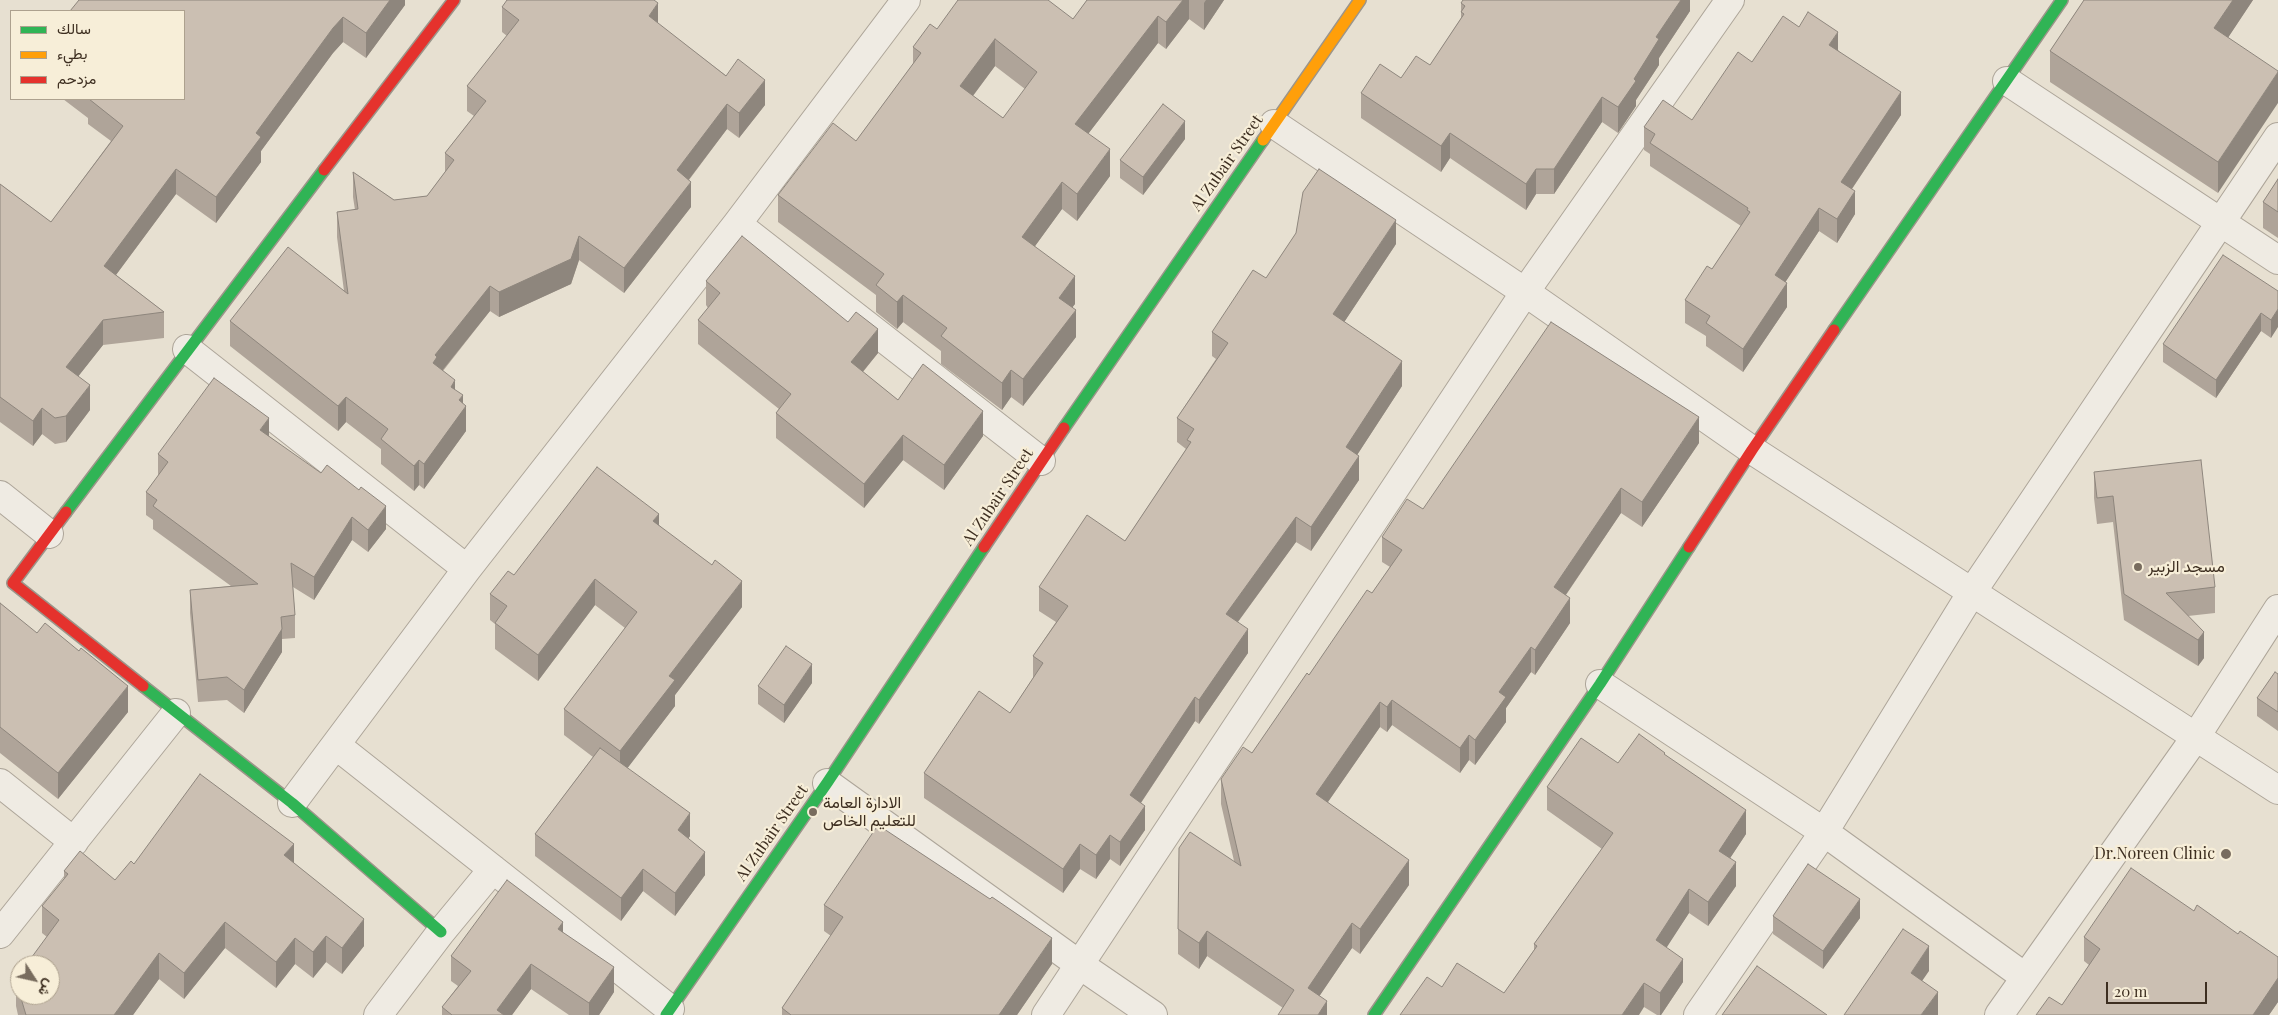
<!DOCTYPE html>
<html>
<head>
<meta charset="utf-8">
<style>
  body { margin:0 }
  #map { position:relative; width:2278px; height:1015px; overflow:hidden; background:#e7e0d1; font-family:"Playfair Display",Vazirmatn,serif }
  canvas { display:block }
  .legend { position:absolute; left:10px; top:10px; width:175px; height:90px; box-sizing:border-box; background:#f7eed8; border:1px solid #ada18e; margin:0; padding:6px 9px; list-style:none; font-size:15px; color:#3d2e20 }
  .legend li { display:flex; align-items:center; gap:10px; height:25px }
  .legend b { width:25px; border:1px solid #ada18e }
  .north { position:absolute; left:10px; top:955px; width:50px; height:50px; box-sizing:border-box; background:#f7eed8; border:1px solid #ada18e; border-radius:50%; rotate:125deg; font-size:14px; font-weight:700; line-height:20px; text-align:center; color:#3d2e20 }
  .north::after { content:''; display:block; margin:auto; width:18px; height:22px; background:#786c5e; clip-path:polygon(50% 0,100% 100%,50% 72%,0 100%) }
  .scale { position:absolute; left:2106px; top:982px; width:101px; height:22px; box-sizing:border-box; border:2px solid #3d2e20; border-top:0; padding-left:6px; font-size:15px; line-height:18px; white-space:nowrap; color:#3d2e20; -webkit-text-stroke:4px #f7eed8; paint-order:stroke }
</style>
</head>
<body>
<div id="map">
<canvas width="2278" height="1015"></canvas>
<ul class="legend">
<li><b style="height:6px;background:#30b455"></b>سالك</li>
<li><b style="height:6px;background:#ff9f0a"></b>بطيء</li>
<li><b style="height:6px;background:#e5322d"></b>مزدحم</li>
</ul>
<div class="north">ش</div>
<div class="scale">20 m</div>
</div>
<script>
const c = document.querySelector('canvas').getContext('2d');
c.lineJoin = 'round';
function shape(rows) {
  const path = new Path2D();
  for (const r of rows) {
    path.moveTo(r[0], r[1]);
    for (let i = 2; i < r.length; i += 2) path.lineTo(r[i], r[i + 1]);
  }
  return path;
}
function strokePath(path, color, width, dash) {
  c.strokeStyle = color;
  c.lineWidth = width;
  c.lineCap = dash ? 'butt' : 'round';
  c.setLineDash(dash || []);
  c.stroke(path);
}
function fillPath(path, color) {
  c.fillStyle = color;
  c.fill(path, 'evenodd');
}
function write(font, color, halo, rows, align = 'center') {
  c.font = font + ' "Playfair Display",Vazirmatn,serif';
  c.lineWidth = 4.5;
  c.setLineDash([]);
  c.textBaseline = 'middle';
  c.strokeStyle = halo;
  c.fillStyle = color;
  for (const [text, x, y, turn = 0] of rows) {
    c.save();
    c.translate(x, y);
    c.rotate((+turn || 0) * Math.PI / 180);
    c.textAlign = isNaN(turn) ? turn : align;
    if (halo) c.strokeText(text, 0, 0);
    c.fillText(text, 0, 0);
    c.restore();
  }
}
const street = shape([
  [2007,81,2278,260],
  [1274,124,1525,292,1752,450,2278,790],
  [737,224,1041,461],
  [187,349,467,569],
  [0,495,49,534],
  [1600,684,1824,832,2025,977],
  [337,746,670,1009],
  [0,783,74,842],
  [827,783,1080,965,1153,1015],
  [292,803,467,569,737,224,906,0],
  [0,934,176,713],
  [378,1015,441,932,493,869],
  [1046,1015,1525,292,1730,0],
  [1698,1015,1824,832,1972,592,2278,137],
  [1999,1015,2195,738,2278,609]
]);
const fast = shape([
  [1834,330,2062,0],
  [1064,428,1263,140],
  [66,512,324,170],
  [143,686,292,803,441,932],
  [666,1015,827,783,984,547],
  [1374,1015,1600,684,1689,547]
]);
const slow = shape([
  [1263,140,1360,0]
]);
const jam = shape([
  [324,170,454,0],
  [66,512,13,583,143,686],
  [984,547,1064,428],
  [1689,547,1752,450,1834,330]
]);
const wall = shape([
  [405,0,405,5,366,58,343,42,333,53,261,151,261,162,216,223,176,194,116,275,164,312,164,338,103,345,78,376,90,410,66,442,55,444,42,434,33,446,0,422,0,184,51,222,111,141,88,124,88,118,63,99,184,99,184,11],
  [1087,0,1224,0,1204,30,1189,19,1166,49,1158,43,1088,134,1110,176,1077,221,1062,209,1035,246,1075,304,1072,307,1076,337,1023,406,1011,397,1002,410,941,364,941,351,903,322,897,329,876,312,876,295,778,222,778,195,856,141,913,64,913,47,937,29,1073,19],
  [995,66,1025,89,1003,118,973,96],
  [1690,0,1690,11,1659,58,1659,65,1636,100,1636,106,1618,133,1602,122,1554,194,1536,194,1526,210,1450,158,1441,172,1361,118,1361,93,1401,78,1430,65,1461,18,1461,3],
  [2084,0,2253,0,2228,37,2218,193,2050,82,2050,51],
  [502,7,658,24,765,105,739,138,727,129,689,180,691,207,624,293,579,260,571,284,499,317,490,311,443,371,455,390,463,403,466,431,424,489,419,485,414,491,381,464,381,449,346,422,338,431,230,346,230,321,344,291,337,237,337,212,355,210,353,197,353,172,394,200,427,196,445,172,445,153,474,116,467,111,467,86,507,36,502,32],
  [1799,27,1838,50,1901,115,1852,189,1855,214,1837,243,1819,231,1785,282,1787,307,1743,372,1706,346,1706,336,1685,323,1685,300,1712,269,1741,226,1650,166,1650,154,1644,150,1644,127,1692,120,1752,62],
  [1185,139,1143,195,1120,178,1120,160],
  [2278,179,2278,238,2263,228,2263,202],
  [1396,244,1344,322,1402,386,1357,455,1359,480,1311,551,1296,542,1238,622,1248,653,1199,724,1195,721,1141,803,1145,830,1120,866,1110,859,1096,879,1080,869,1063,893,924,798,924,773,1010,713,1033,678,1033,656,1056,622,1039,611,1039,587,1125,541,1186,449,1177,442,1177,418,1216,359,1212,356,1212,332,1266,278],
  [706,281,878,353,863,372,898,400,983,436,944,490,903,460,864,508,776,438,776,413,779,409,698,344,698,320,708,308,706,305],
  [2278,291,2271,338,2261,331,2216,398,2163,362,2163,344],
  [269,436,386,529,368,552,352,540,314,600,293,587,295,615,295,638,282,639,282,652,244,713,227,700,198,702,190,613,190,590,231,586,153,529,153,520,146,515,146,492,158,476,158,454],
  [1699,443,1642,527,1621,513,1566,595,1570,623,1535,675,1531,672,1506,708,1506,722,1475,765,1469,760,1460,773,1392,725,1387,732,1380,727,1328,802,1409,885,1360,954,1352,948,1319,996,1327,1015,1283,1008,1207,956,1199,969,1178,954,1178,929,1234,861,1221,804,1221,779,1252,753,1309,675,1372,593,1390,567,1382,562,1382,537,1423,509],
  [2094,472,2215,587,2215,613,2188,616,2204,632,2204,658,2198,666,2124,620,2113,522,2097,524,2094,498],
  [659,525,742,607,675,695,675,706,627,768,690,836,688,839,705,875,675,916,643,891,621,921,535,856,535,834,593,757,564,735,564,709,625,628,595,605,538,681,495,649,495,624,490,620,490,594,514,575],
  [0,603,128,712,58,799,0,753],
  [2278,674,2278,731,2257,716,2257,698],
  [812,683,784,723,758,704,758,686],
  [1665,755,1746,834,1730,858,1736,886,1708,926,1689,913,1666,947,1683,982,1661,1015,1657,1015,1644,1007,1442,987,1504,993,1534,950,1534,944,1602,849,1547,810,1547,787,1618,763],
  [294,863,364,946,342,974,326,962,313,978,295,964,276,988,225,948,184,999,159,979,133,1015,18,1015,16,1006,16,980,47,937,42,933,42,906,64,879,64,871,115,880,134,864],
  [824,905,1052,964,1017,1015,782,1015,782,1008,831,936,824,931],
  [2194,911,2238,934,2278,957,2278,1002,2269,1015,2036,1015,2062,1005,2089,965,2084,961,2084,937],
  [1773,916,1860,918,1823,969,1773,934],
  [563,933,614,992,599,1015,569,1015,531,989,512,1015,442,1015,442,1007,458,986,451,981,451,956]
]);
const shadedWall = shape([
  [390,0,405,0,405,5,366,58,366,33],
  [1183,0,1189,0,1189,19,1166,49,1166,22],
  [1206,0,1224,0,1204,30,1204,3],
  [1681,0,1690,0,1690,11,1659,58,1659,65,1636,100,1636,106,1618,133,1618,107,1656,37],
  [2233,0,2253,0,2214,59,2214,28],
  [658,3,658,28,649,16],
  [1158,16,1158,43,1075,151,1075,124],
  [343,17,343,42,333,53,261,151,261,162,216,223,216,197,256,133,333,28],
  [1838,32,1838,55,1829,45],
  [995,39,995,66,960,113,960,86],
  [2278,72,2278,103,2218,193,2218,162],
  [765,80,765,105,739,138,739,113],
  [1901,92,1901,115,1841,205,1841,182],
  [1602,97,1602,122,1554,194,1554,169],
  [727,104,727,129,677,195,677,170],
  [1185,121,1185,139,1143,195,1143,177],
  [1450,133,1450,158,1441,172,1441,146],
  [1110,149,1110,176,1077,221,1077,194],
  [176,169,176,194,104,291,104,266],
  [1536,169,1536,194,1526,210,1526,184],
  [691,182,691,207,624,293,624,268],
  [1062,182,1062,209,1022,264,1022,237],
  [1855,191,1855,214,1837,243,1837,219],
  [1819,208,1819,231,1775,298,1775,275],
  [1396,220,1396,244,1333,339,1333,314],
  [579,236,579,260,571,284,499,317,499,292],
  [1075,276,1075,304,1059,325,1059,298],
  [1787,283,1787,307,1743,372,1743,349],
  [490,286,490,311,437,377,433,363,435,355],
  [903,295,903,322,897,329,897,302],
  [2278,309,2278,327,2271,338,2271,320],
  [1076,310,1076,337,1023,406,1023,379],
  [2261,313,2261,331,2216,398,2216,380],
  [103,320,103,345,66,392,66,367],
  [878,329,878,353,851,386,851,362],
  [1402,361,1402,386,1346,472,1346,447],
  [1011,370,1011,397,1002,410,1002,383],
  [455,380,455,405,451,387],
  [90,385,90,410,66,442,66,416],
  [463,395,463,410,466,406,466,431,424,489,424,464,459,400],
  [346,397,346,422,338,431,338,406],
  [42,408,42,434,33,446,33,421],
  [983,411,983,436,944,490,944,465],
  [1699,417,1699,443,1642,527,1642,502],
  [269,418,269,441,260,430],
  [903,435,903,460,864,508,864,484],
  [1359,456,1359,480,1311,551,1311,527],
  [419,460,419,485,414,491,414,466],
  [1621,488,1621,513,1554,612,1554,587],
  [386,506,386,529,368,552,368,530],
  [659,514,659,540,653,521],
  [352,517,352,540,314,600,314,577],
  [1296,517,1296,542,1226,638,1226,614],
  [595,579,595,605,538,681,538,655],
  [742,581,742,607,675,695,675,706,620,778,620,751,669,676],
  [1570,598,1570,623,1535,675,1535,650],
  [282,629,282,652,244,713,244,690],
  [1248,629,1248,653,1199,724,1199,700],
  [2204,632,2204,658,2198,666,2198,640],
  [1531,647,1531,672,1506,708,1506,722,1475,765,1475,740,1499,692],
  [812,664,812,683,784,723,784,705],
  [128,686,128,712,58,799,58,773],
  [1195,697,1195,721,1130,819,1130,795],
  [1392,700,1392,725,1387,732,1387,707],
  [1380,702,1380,727,1316,819,1316,794],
  [1469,735,1469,760,1460,773,1460,748],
  [1145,806,1145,830,1120,866,1120,842],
  [1746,810,1746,834,1719,875,1719,851],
  [690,813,690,836,678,853,678,830],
  [1110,835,1110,859,1096,879,1096,855],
  [294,844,294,870,284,855],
  [1080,844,1080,869,1063,893,1063,869],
  [705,852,705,875,675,916,675,893],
  [1409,860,1409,885,1360,954,1360,929],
  [1736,862,1736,886,1708,926,1708,902],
  [643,869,643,891,621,921,621,898],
  [1689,889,1689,913,1656,964,1656,940],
  [1860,899,1860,918,1823,969,1823,951],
  [364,919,364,946,342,974,342,948],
  [225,922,225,948,184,999,184,973],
  [563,922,563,947,558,929],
  [1352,923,1352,948,1308,1013,1308,988],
  [1207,931,1207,956,1199,969,1199,943],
  [326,936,326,962,313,978,313,952],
  [295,938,295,964,276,988,276,962],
  [1052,938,1052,964,1017,1015,999,1015],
  [1929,946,1929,971,1911,997,1911,973],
  [159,953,159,979,133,1015,114,1015],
  [1683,959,1683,982,1661,1015,1660,1015,1660,993],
  [531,964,531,989,512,1015,497,1015,497,1010],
  [614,967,614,992,599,1015,589,1015,589,1003],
  [2278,978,2278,1002,2269,1015,2253,1015],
  [1644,983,1644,1007,1639,1015,1622,1015],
  [1938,992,1938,1015,1921,1015],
  [1327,1001,1327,1015,1318,1015]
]);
const building = shape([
  [79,0,390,0,366,33,343,17,333,28,256,133,261,137,216,197,176,169,104,266,164,312,103,320,66,367,90,385,66,416,55,418,42,408,33,421,0,397,0,184,51,222,123,126,89,99,184,99,184,11,70,11,79,0],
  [507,0,654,0,658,3,649,16,726,76,738,59,765,80,739,113,727,104,677,170,691,182,624,268,579,236,571,259,499,292,490,286,435,355,437,357,433,363,455,380,451,387,463,395,459,400,466,406,424,464,419,460,414,466,381,439,388,429,346,397,338,406,230,321,288,247,348,294,337,212,358,209,353,172,394,200,427,196,454,160,445,153,486,101,467,86,519,20,502,7,507,0],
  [958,0,1048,0,1073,19,1087,0,1183,0,1166,22,1158,16,1075,124,1110,149,1077,194,1062,182,1022,237,1075,276,1059,298,1076,310,1023,379,1011,370,1002,383,941,336,947,328,903,295,897,302,876,285,884,274,778,195,833,123,856,141,921,53,913,47,930,24,937,29,958,0],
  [995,39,1037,72,1003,118,960,86,995,39],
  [1463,0,1681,0,1656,37,1659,39,1634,79,1636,81,1618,107,1602,97,1554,169,1536,169,1526,184,1450,133,1441,146,1361,93,1380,64,1401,78,1416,56,1430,65,1464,14,1461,12,1465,6,1461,3,1463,0],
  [2084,0,2233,0,2214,28,2278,71,2278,72,2218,162,2050,51,2084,0],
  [1808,12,1838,32,1829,45,1901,92,1841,182,1855,191,1837,219,1819,208,1775,275,1787,283,1743,349,1706,323,1710,316,1685,300,1707,266,1712,269,1750,212,1747,210,1748,208,1650,143,1655,134,1644,127,1663,100,1692,120,1738,52,1752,62,1783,16,1799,27,1808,12],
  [1163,104,1185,121,1143,177,1120,160,1163,104],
  [1319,169,1396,220,1333,314,1402,361,1346,447,1359,456,1311,527,1296,517,1226,614,1248,629,1199,700,1195,697,1130,795,1145,806,1120,842,1110,835,1096,855,1080,844,1063,869,924,773,979,691,1010,713,1043,663,1033,656,1068,606,1039,587,1087,515,1125,541,1191,442,1187,440,1194,429,1177,418,1228,343,1212,332,1253,270,1266,278,1296,233,1303,192,1319,169],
  [2278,179,2278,212,2263,202,2278,179],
  [742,236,848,322,856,312,878,329,851,362,898,400,923,364,983,411,944,465,903,435,864,484,776,413,791,394,698,320,720,293,706,281,742,236],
  [2223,255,2278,291,2278,309,2271,320,2261,313,2216,380,2163,344,2223,255],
  [1551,322,1699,417,1642,502,1621,488,1554,587,1570,598,1535,650,1531,647,1499,692,1506,697,1475,740,1469,735,1460,748,1392,700,1387,707,1380,702,1316,794,1409,860,1360,929,1352,923,1308,988,1327,1001,1318,1015,1278,1015,1294,990,1207,931,1199,943,1178,929,1179,848,1190,832,1241,866,1221,779,1243,747,1252,753,1307,673,1309,675,1367,590,1372,593,1402,550,1382,537,1407,499,1423,509,1551,322],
  [214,378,269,418,260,430,321,473,327,465,359,490,361,487,386,506,368,530,352,517,314,577,291,563,295,615,281,617,282,629,244,690,227,677,198,680,190,590,258,584,153,506,157,500,146,492,168,462,158,454,214,378],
  [2201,460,2215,587,2166,593,2204,632,2198,640,2124,594,2113,496,2097,498,2094,472,2201,460],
  [597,467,659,514,653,521,712,565,715,560,742,581,669,676,675,680,620,751,564,709,637,612,595,579,538,655,495,623,507,606,490,594,508,571,514,575,597,467],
  [0,603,37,633,45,623,79,651,81,648,128,686,58,773,0,727,0,603],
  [786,646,812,664,784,705,758,686,786,646],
  [2275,672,2278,674,2278,712,2257,698,2275,672],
  [1639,734,1665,753,1664,754,1746,810,1719,851,1736,862,1708,902,1689,889,1656,940,1683,959,1660,993,1644,983,1622,1015,1400,1015,1427,977,1442,987,1457,963,1504,993,1537,946,1534,944,1613,833,1547,787,1581,738,1618,763,1639,734],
  [600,748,690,813,678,830,705,852,675,893,643,869,621,898,535,834,600,748],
  [200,774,294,844,284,855,364,919,342,948,326,936,313,952,295,938,276,962,225,922,184,973,159,953,114,1015,26,1015,20,995,50,995,50,965,26,965,59,920,42,906,68,874,64,871,80,851,115,880,131,861,134,864,200,774],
  [878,825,990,899,992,897,1052,938,999,1015,791,1015,782,1008,843,917,824,905,878,825],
  [1808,864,1860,899,1823,951,1773,916,1808,864],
  [2131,868,2194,911,2197,905,2238,934,2240,931,2278,957,2278,978,2253,1015,2036,1015,2049,997,2062,1005,2100,949,2084,937,2131,868],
  [507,880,563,922,558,929,614,967,589,1003,531,964,497,1010,504,1015,452,1015,442,1007,471,971,451,956,507,880],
  [1903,929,1929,946,1911,973,1938,992,1921,1015,1844,1015,1903,929],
  [1757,966,1827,1015,1722,1015,1757,966],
  [20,974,20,994,16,980,20,974]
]);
const markers = [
  [2138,567,5,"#786c5e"],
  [813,812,5,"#786c5e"],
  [2226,854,6,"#786c5e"]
];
const streetNames = [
  ["Al Zubair Street",1227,163,-55],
  ["Al Zubair Street",998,497,-56],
  ["Al Zubair Street",772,833,-55]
];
const poiNames = [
  ["مسجد الزبير",2148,567],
  ["الادارة العامة",823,803],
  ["للتعليم الخاص",823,821],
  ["Dr.Noreen Clinic",2215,854,"right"]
];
strokePath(street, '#ada599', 30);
strokePath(fast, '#9c958a', 14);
strokePath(slow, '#9c958a', 14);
strokePath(jam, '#9c958a', 14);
strokePath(street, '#efebe3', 28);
strokePath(fast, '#30b455', 11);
strokePath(slow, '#ff9f0a', 11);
strokePath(jam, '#e5322d', 11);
fillPath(wall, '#afa499');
fillPath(shadedWall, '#8e867d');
fillPath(building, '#cbbfb2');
strokePath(building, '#8e867d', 1);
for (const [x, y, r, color] of markers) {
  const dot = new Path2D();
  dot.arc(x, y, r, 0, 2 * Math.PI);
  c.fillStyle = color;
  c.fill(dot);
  strokePath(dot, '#f7eed8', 2);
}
write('16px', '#3d2e20', '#f7eed8', streetNames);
write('16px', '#3d2e20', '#f7eed8', poiNames, 'left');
</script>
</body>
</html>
